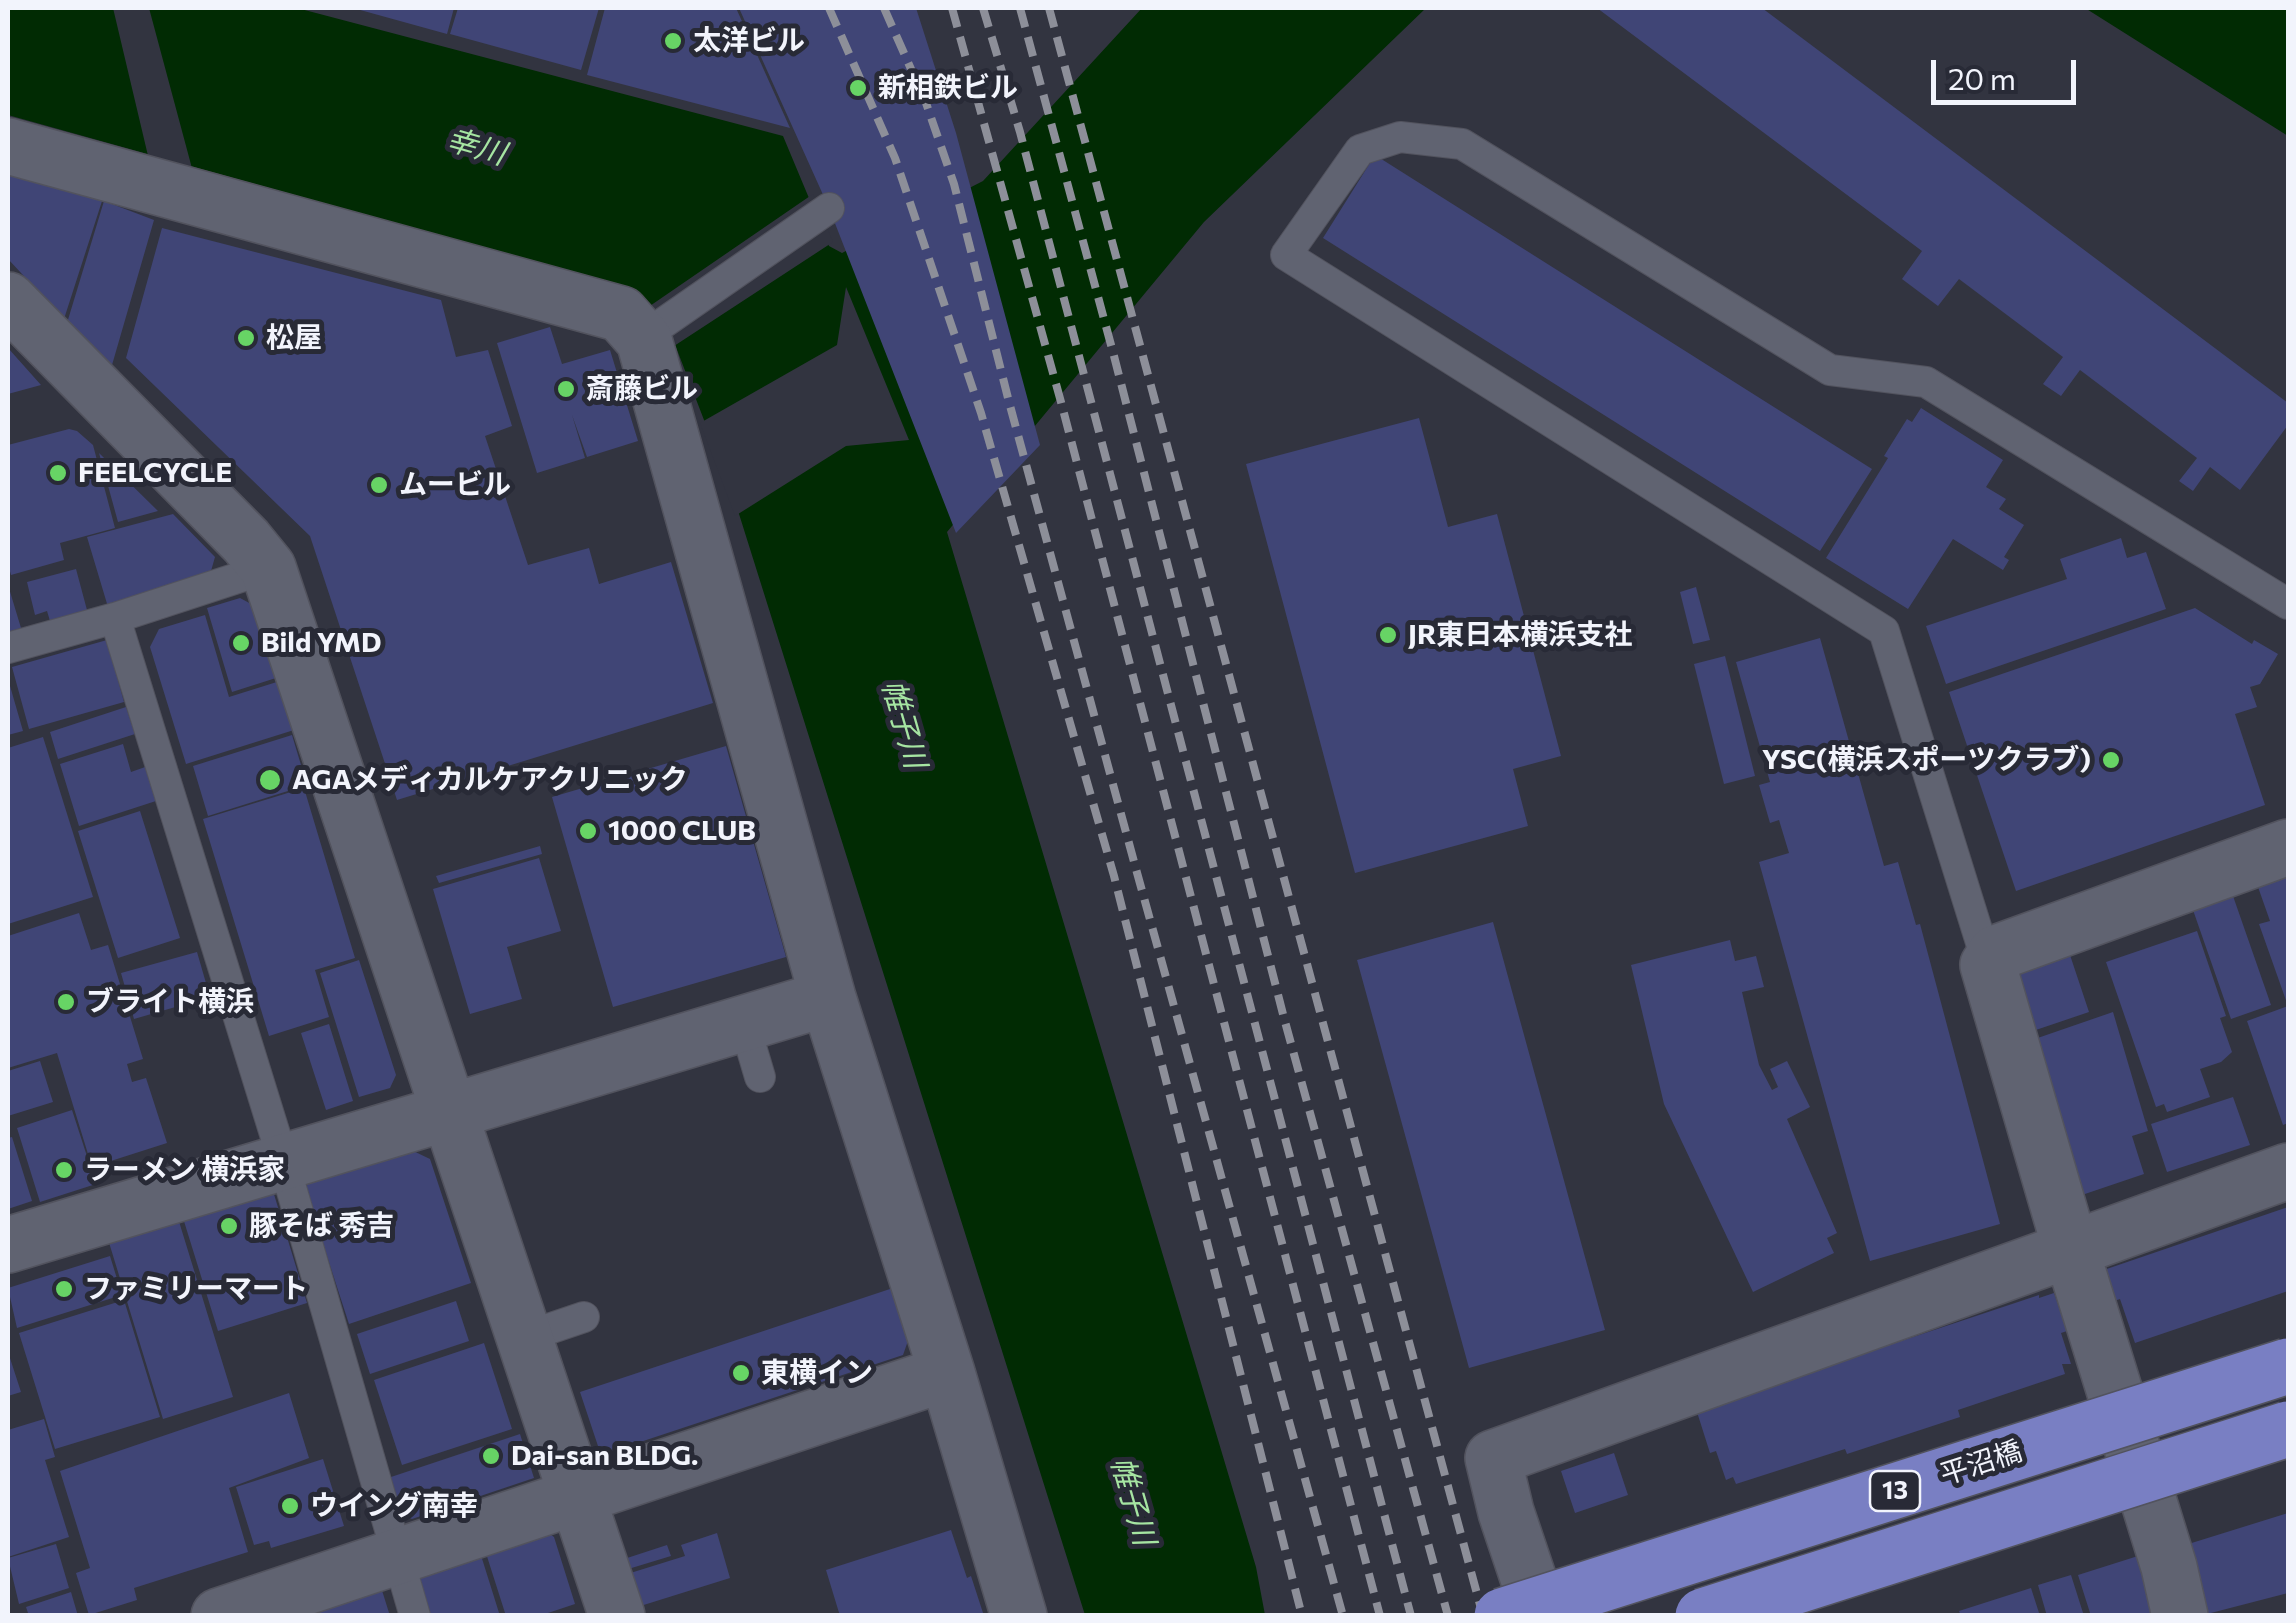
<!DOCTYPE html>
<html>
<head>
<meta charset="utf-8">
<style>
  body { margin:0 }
  #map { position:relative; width:2296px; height:1623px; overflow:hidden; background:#323440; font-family:Commissioner,sans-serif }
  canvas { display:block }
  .frame { position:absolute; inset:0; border:10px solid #f2f4fc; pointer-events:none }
  .scale { position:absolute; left:1931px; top:60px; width:145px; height:45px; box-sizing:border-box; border:5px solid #f2f4fc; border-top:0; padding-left:12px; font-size:30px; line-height:35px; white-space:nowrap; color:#f2f4fc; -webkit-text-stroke:8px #282a36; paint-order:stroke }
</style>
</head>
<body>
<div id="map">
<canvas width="2296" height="1623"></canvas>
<div class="frame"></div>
<div class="scale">20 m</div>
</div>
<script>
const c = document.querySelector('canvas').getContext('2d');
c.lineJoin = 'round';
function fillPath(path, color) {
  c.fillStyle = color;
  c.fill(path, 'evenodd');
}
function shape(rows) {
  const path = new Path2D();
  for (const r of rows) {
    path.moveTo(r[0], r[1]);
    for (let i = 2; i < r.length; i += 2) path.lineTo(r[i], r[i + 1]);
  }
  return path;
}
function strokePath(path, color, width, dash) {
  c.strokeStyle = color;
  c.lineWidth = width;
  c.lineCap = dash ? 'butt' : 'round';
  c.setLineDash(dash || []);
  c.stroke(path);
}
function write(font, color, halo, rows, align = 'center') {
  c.font = font + ' Commissioner,"Noto Sans JP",sans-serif';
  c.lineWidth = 10;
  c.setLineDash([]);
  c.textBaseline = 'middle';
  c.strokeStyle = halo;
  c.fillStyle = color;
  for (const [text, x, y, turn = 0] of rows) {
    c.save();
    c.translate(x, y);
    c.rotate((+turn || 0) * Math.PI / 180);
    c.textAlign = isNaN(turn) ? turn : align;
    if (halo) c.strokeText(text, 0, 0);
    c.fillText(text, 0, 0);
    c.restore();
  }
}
const water = shape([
  [8,8,297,8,783,136,829,246,842,253,983,181,1142,8,1426,8,1204,222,947,532,1256,1567,1265,1615,1085,1615,734,498,674,342,627,288,8,115],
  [2085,8,2288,8,2288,136]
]);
const pier = shape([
  [113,8,149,8,193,172,149,160],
  [813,194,833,242,671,348,644,310],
  [846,287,909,440,846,446,735,516,700,423,837,345]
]);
const building = shape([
  [353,8,454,8,447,34],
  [458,8,599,8,581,70,450,34],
  [605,8,736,8,790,128,587,75],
  [739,8,916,8,956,133,1040,445,956,533,829,208],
  [1597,8,1762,8,2288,403,2288,425,2240,490,2210,467,2193,491,2179,481,2197,458,2080,370,2061,396,2043,384,2063,357,1959,279,1938,306,1902,279,1922,251],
  [1375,155,1872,469,1820,551,1323,238],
  [8,169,103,198,64,319,8,259],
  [104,201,154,220,112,365,67,323],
  [162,228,441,300,456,357,488,350,512,426,485,436,528,565,589,548,599,584,671,562,713,703,397,800,310,536,126,358],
  [550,327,562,364,610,350,638,441,587,457,572,415,585,458,537,473,497,343],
  [8,348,41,385,8,394],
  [1921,408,2003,460,1986,487,2006,499,1999,509,2024,525,2004,557,2009,560,2003,570,1953,539,1908,609,1826,558,1888,458,1884,456,1907,419,1912,422],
  [1419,418,1448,527,1497,514,1561,756,1513,769,1528,826,1355,873,1246,464],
  [69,429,77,431,93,445,115,528,60,543,64,560,11,575,8,564,8,445],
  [99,453,158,511,118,522],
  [173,514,215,557,209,578,108,607,87,537],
  [2121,538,2127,558,2146,552,2166,609,1946,684,1926,626,2067,579,2060,559],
  [76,569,87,610,50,621,47,611,35,615,27,582],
  [8,585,21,628,8,632],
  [1696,587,1710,640,1693,644,1680,592],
  [240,598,253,605,276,678,232,692,207,608],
  [2195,608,2252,644,2254,640,2278,654,2260,684,2250,687,2257,707,2235,714,2265,805,2016,891,1949,692],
  [205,615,229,697,280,681,294,730,186,764,150,647,159,629],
  [1820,638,1884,866,1898,862,1916,925,1920,924,2000,1224,1870,1261,1759,862,1789,853,1779,820,1770,823,1759,785,1770,782,1736,662],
  [107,640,124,702,29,729,12,667],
  [1725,656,1755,776,1724,784,1694,664],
  [8,679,23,731,8,735],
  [126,707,135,734,58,759,50,732],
  [292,735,307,785,208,816,193,766],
  [43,737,93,897,8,924,8,748],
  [123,744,131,772,148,766,159,800,79,826,60,764],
  [726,746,786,957,613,1007,552,797],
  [304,788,355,958,315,970,329,1017,269,1036,203,819],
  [140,811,180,938,118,958,78,831],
  [540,846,542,854,439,883,436,876],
  [539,858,561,931,507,947,522,999,470,1014,433,889],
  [2288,876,2288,1123,2283,1125,2247,1021,2288,1006,2259,924,2270,921,2258,887],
  [2233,896,2271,1005,2231,1019,2193,910],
  [79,913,91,950,108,945,143,1059,127,1064,132,1082,146,1078,167,1143,92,1167,57,1053,8,1068,8,936],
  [1493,922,1605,1330,1469,1368,1357,960],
  [2197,931,2226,1016,2220,1018,2232,1052,2221,1062,2200,1069,2210,1097,2167,1112,2164,1104,2156,1107,2106,962],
  [1730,940,1735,961,1756,956,1764,987,1742,992,1759,1065,1772,1090,1778,1087,1770,1069,1787,1061,1810,1107,1787,1119,1837,1233,1827,1238,1834,1253,1753,1292,1664,1104,1631,965],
  [2068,949,2089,1012,2027,1033,2001,979],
  [197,952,210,997,134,1019,121,973],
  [359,960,396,1075,390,1088,359,1097,320,973],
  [2113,1012,2148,1131,2132,1136,2144,1174,2079,1196,2029,1041],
  [329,1024,353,1101,326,1110,301,1033],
  [40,1061,53,1102,8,1116,8,1071],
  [2233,1097,2250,1145,2167,1172,2151,1124],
  [72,1110,96,1184,40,1202,17,1128],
  [12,1137,32,1201,8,1209,8,1138],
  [407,1148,430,1159,471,1283,349,1324,303,1182],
  [273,1191,307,1303,218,1331,183,1218],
  [2288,1207,2288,1291,2135,1343,2120,1299,2105,1304,2095,1273],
  [177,1215,233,1397,163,1419,107,1236],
  [110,1256,122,1295,17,1328,8,1288],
  [893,1288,909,1338,903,1355,601,1455,580,1392],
  [2054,1293,2067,1331,2061,1333,2071,1364,2062,1364,2065,1374,1958,1410,1960,1417,1847,1454,1845,1449,1736,1484,1733,1477,1726,1480,1716,1451,1710,1453,1697,1412,1875,1339,1877,1349,2039,1295,2039,1298],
  [124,1300,160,1417,55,1449,19,1333],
  [456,1301,469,1341,370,1374,357,1334],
  [484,1343,512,1429,402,1465,374,1380],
  [8,1352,21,1392,8,1396],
  [289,1393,309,1458,229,1488,248,1552,134,1588,137,1600,89,1615,76,1573,90,1568,60,1471],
  [44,1419,55,1457,45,1460,69,1537,8,1557,8,1430],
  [520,1434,534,1478,412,1519,395,1512,388,1478],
  [1614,1453,1628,1495,1575,1513,1561,1471],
  [323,1459,344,1526,271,1548,269,1541,254,1545,236,1487],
  [2288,1513,2288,1593,2207,1614,2182,1546],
  [542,1528,554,1537,575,1604,539,1616,506,1616,484,1547],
  [951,1530,967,1578,971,1576,984,1616,840,1616,826,1570],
  [717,1533,730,1578,634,1608,624,1575,685,1556,681,1545],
  [56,1544,69,1588,19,1604,8,1558],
  [667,1545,671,1556,625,1570,621,1560],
  [479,1549,500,1616,425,1616,411,1571],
  [2138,1556,2157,1616,2091,1616,2078,1575],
  [2071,1575,2084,1616,2047,1616,2038,1585],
  [380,1584,390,1616,302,1616],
  [2031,1588,2040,1616,1961,1616,1959,1611],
  [71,1592,78,1616,29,1616,26,1607]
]);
const service = shape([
  [644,340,659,326,829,208],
  [115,618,283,1160,415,1616],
  [8,648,115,618,268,568],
  [1988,965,1884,631,1286,255,1360,150,1400,137,1462,144,1830,370,1926,382,2288,604],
  [744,1023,760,1077],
  [525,1337,584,1317]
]);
const minor = shape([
  [8,146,621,314,644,340,828,998,947,1373,1019,1616],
  [8,300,246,541,268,568,617,1616],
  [8,1245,828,998],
  [219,1616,947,1373],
  [1541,1616,1506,1512,1493,1458,2288,1171],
  [2180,1616,2169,1567,2071,1250,1988,965,1996,953,2288,847]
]);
const rail = shape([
  [829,8,895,158,981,413,1114,876,1302,1616],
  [884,8,926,103,954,184,1009,402,1136,869,1343,1616],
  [952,8,1061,402,1380,1616],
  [983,8,1020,132,1411,1616],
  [1020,8,1114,356,1284,1018,1448,1616],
  [1049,8,1483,1616]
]);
const primaryBridge = shape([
  [1502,1616,2288,1366],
  [1703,1616,2288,1429]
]);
const markers = [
  [673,41,10,"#67d465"],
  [858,88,10,"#67d465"],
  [246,338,10,"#67d465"],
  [566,389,10,"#67d465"],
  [58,473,10,"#67d465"],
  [379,485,10,"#67d465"],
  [1388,635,10,"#67d465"],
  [241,643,10,"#67d465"],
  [2111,760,10,"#67d465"],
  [270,780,12,"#67d465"],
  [588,831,10,"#67d465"],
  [66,1002,10,"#67d465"],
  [64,1170,10,"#67d465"],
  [229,1226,10,"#67d465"],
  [64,1289,10,"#67d465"],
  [741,1373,10,"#67d465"],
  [491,1456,10,"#67d465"],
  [290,1506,10,"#67d465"]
];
const shields = [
  [1895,1491,50]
];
const shieldNames = [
  ["13",1895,1491]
];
const poiNames = [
  ["太洋ビル",693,41],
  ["新相鉄ビル",878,88],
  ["松屋",266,338],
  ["斎藤ビル",586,389],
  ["FEELCYCLE",78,473],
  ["ムービル",399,485],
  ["JR東日本横浜支社",1408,635],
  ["Bild YMD",261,643],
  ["YSC(横浜スポーツクラブ)",2091,760,"right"],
  ["AGAメディカルケアクリニック",292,780],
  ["1000 CLUB",608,831],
  ["ブライト横浜",86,1002],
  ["ラーメン 横浜家",84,1170],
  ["豚そば 秀吉",249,1226],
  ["ファミリーマート",84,1289],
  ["東横イン",761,1373],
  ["Dai-san BLDG.",511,1456],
  ["ウイング南幸",310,1506]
];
const streetNames = [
  ["平沼橋",1981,1463,-18]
];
const waterNames = [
  ["幸川",476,147,16],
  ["帷子川",904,724,74],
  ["帷子川",1133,1501,74]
];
fillPath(water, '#012b03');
fillPath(pier, '#323440');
fillPath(building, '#404576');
strokePath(service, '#52535e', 32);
strokePath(minor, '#52535e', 58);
strokePath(service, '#606371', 30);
strokePath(minor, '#606371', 55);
strokePath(rail, '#8d8f99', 8, [20, 10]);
strokePath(primaryBridge, '#52535e', 58, []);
strokePath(primaryBridge, '#797fc3', 55);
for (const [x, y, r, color] of markers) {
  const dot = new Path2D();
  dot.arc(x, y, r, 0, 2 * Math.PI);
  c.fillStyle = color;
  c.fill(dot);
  strokePath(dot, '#282a36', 4);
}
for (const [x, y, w] of shields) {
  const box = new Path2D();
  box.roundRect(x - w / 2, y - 20, w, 40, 8);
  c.fillStyle = '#282a36';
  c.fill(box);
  strokePath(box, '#f2f4fc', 2.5);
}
write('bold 25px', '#f2f4fc', null, shieldNames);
write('bold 28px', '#f2f4fc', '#282a36', poiNames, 'left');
write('28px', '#f2f4fc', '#282a36', streetNames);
write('italic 30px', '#a6e5a2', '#282a36', waterNames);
</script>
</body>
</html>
